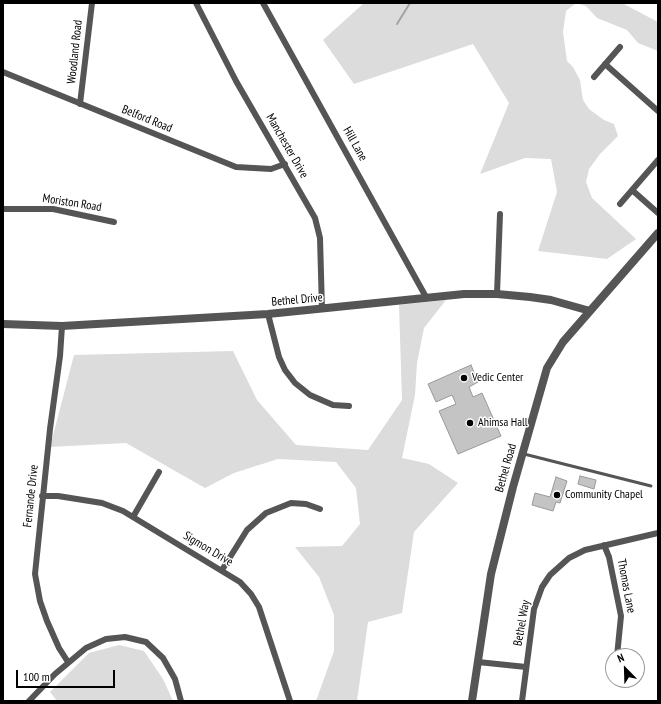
<!DOCTYPE html>
<html>
<head>
<meta charset="utf-8">
<style>
  body { margin:0 }
  #map { position:relative; width:661px; height:704px; overflow:hidden; background:#fff; font-family:"PT Sans Narrow",sans-serif }
  canvas { display:block }
  .frame { position:absolute; inset:0; border:4px solid #000; pointer-events:none }
  .north { position:absolute; left:605px; top:648px; width:40px; height:40px; box-sizing:border-box; background:#fff; border:1px solid #999; border-radius:50%; rotate:337deg; font-size:11px; font-weight:700; line-height:16px; text-align:center; color:#000 }
  .north::after { content:''; display:block; margin:auto; width:14px; height:18px; background:#000; clip-path:polygon(50% 0,100% 100%,50% 72%,0 100%) }
  .scale { position:absolute; left:16px; top:670px; width:99px; height:18px; box-sizing:border-box; border:2px solid #000; border-top:0; padding-left:5px; font-size:12px; line-height:14px; white-space:nowrap; color:#000; -webkit-text-stroke:3px #fff; paint-order:stroke }
</style>
</head>
<body>
<div id="map">
<canvas width="661" height="704"></canvas>
<div class="frame"></div>
<div class="north">N</div>
<div class="scale">100 m</div>
</div>
<script>
const c = document.querySelector('canvas').getContext('2d');
c.lineJoin = 'round';
function fillPath(path, color) {
  c.fillStyle = color;
  c.fill(path, 'evenodd');
}
function shape(rows) {
  const path = new Path2D();
  for (const r of rows) {
    path.moveTo(r[0], r[1]);
    for (let i = 2; i < r.length; i += 2) path.lineTo(r[i], r[i + 1]);
  }
  return path;
}
function strokePath(path, color, width, dash) {
  c.strokeStyle = color;
  c.lineWidth = width;
  c.lineCap = dash ? 'butt' : 'round';
  c.setLineDash(dash || []);
  c.stroke(path);
}
function write(font, color, halo, rows, align = 'center') {
  c.font = font + ' "PT Sans Narrow",sans-serif';
  c.lineWidth = 3;
  c.setLineDash([]);
  c.textBaseline = 'middle';
  c.strokeStyle = halo;
  c.fillStyle = color;
  for (const [text, x, y, turn = 0] of rows) {
    c.save();
    c.translate(x, y);
    c.rotate((+turn || 0) * Math.PI / 180);
    c.textAlign = isNaN(turn) ? turn : align;
    if (halo) c.strokeText(text, 0, 0);
    c.fillText(text, 0, 0);
    c.restore();
  }
}
const green = shape([
  [364,3,576,3,566,11,563,32,567,61,573,67,580,80,583,100,589,109,604,120,614,124,618,136,600,154,589,169,586,182,592,198,636,239,607,259,538,251,557,192,551,159,525,158,480,174,509,103,473,44,354,84,323,40],
  [576,3,622,3,658,22,658,51,638,43,627,30,597,18,586,6],
  [446,300,424,328,417,363,415,395,402,458,429,464,458,483,414,532,402,613,368,622,357,701,316,701,334,651,334,615,319,577,295,547,342,546,360,524,356,488,336,462,278,459,234,473,205,488,126,443,50,447,74,355,233,351,257,400,296,445,368,450,402,400,399,305],
  [119,645,144,651,163,679,173,701,57,701,50,692,89,653]
]);
const stream = shape([
  [397,24,410,3]
]);
const building = shape([
  [471,365,478,382,469,387,473,397,482,393,501,436,458,454,439,411,456,404,452,395,436,402,428,384,471,365],
  [580,476,596,480,594,489,578,484,580,476],
  [556,477,567,481,560,503,556,502,553,511,532,505,535,493,550,497,556,477]
]);
const service = shape([
  [524,454,651,486]
]);
const minor = shape([
  [196,3,236,81,315,218,320,238,322,309],
  [263,3,426,297],
  [605,64,658,111],
  [3,72,236,167,271,169,285,164],
  [594,77,620,47],
  [80,104,92,3],
  [632,190,658,213],
  [620,204,658,160],
  [3,209,53,209,114,222],
  [497,294,500,214],
  [268,314,279,357,285,370,295,383,310,395,333,405,349,406],
  [62,326,60,356,50,429,35,574,40,601,47,621,59,648,68,662],
  [42,496,58,496,102,503,123,511,240,582,251,594,259,607,290,701],
  [133,517,159,472],
  [604,545,609,557,621,616,617,656],
  [222,570,247,530,266,513,291,503,306,504,320,509],
  [478,662,526,667],
  [29,701,55,674,86,648,106,639,125,637,146,642,163,658,175,679,181,701],
  [522,701,534,609,542,587,550,575,569,558,585,550,658,533]
]);
const tertiary = shape([
  [3,324,62,326,268,314,464,294,497,294,530,297,551,300,590,311],
  [472,701,491,574,513,487,547,368,563,342,658,233]
]);
const markers = [
  [464,378,4,"#000"],
  [470,423,4,"#000"],
  [557,495,4,"#000"]
];
const streetNames = [
  ["Woodland Road",75,52,-84],
  ["Belford Road",147,119,22],
  ["Hill Lane",355,144,61],
  ["Manchester Drive",287,146,60],
  ["Moriston Road",72,203,9],
  ["Bethel Drive",297,300,-5],
  ["Bethel Road",506,468,-74],
  ["Fernande Drive",31,496,-84],
  ["Sigmon Drive",208,549,31],
  ["Thomas Lane",626,586,79],
  ["Bethel Way",522,623,-80]
];
const poiNames = [
  ["Vedic Center",472,378],
  ["Ahimsa Hall",478,423],
  ["Community Chapel",565,495]
];
fillPath(green, '#dcdcdc');
strokePath(stream, '#a3a3a3', 2);
fillPath(building, '#c4c4c4');
strokePath(building, '#999', 1);
strokePath(service, '#555', 3);
strokePath(minor, '#555', 6);
strokePath(tertiary, '#555', 8);
for (const [x, y, r, color] of markers) {
  const dot = new Path2D();
  dot.arc(x, y, r, 0, 2 * Math.PI);
  c.fillStyle = color;
  c.fill(dot);
  strokePath(dot, '#fff', 1.5);
}
write('12px', '#000', '#fff', streetNames);
write('12px', '#000', '#fff', poiNames, 'left');
</script>
</body>
</html>
